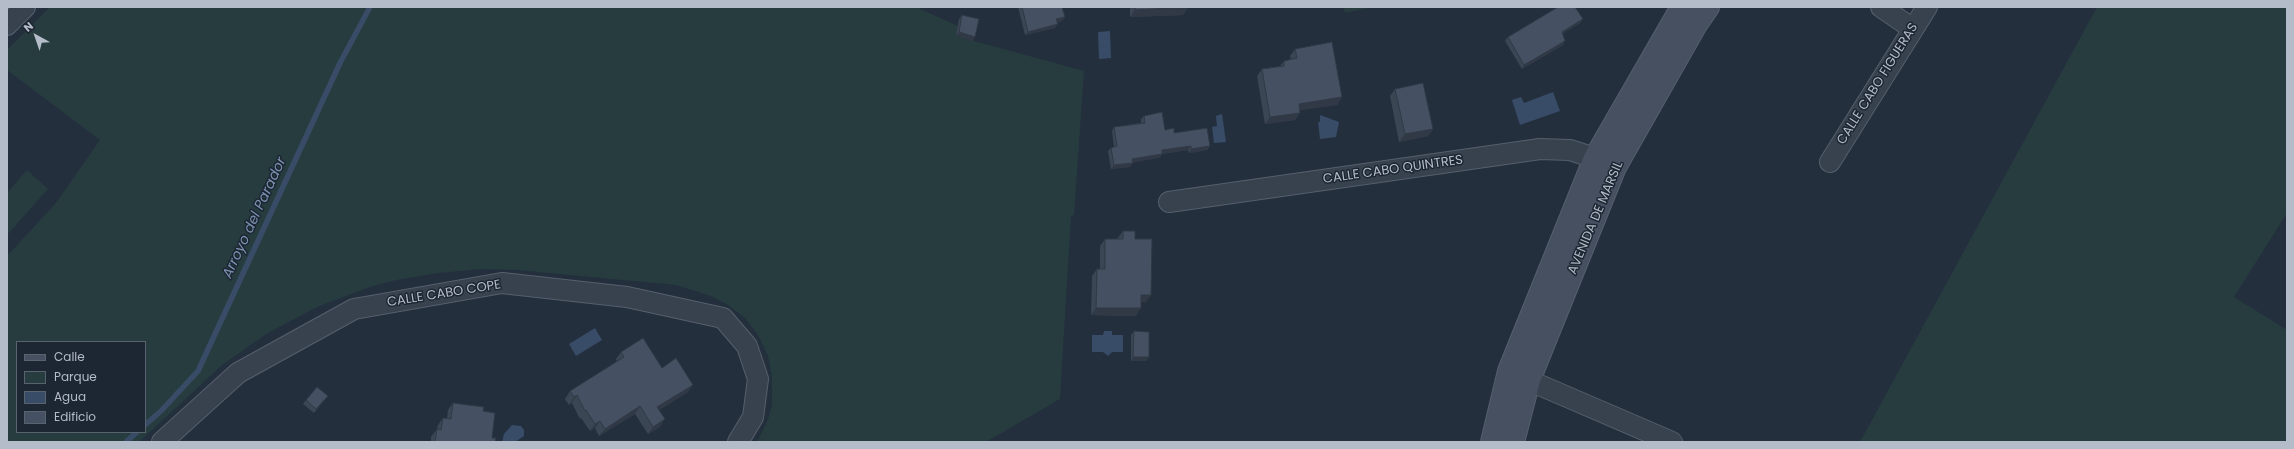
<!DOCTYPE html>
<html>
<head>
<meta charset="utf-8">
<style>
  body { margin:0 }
  #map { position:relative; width:2294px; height:449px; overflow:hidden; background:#242f3e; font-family:Poppins,sans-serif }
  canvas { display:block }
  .frame { position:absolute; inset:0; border:8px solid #b4bcc9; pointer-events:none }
  .legend { position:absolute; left:16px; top:341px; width:130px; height:92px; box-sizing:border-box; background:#1d2633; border:1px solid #59626f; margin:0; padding:5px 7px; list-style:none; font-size:12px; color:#b4bcc9 }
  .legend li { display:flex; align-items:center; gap:8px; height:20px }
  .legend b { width:20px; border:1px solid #59626f }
  .north { position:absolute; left:16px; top:16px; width:40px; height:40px; -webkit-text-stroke:3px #1d2633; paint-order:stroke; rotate:320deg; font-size:11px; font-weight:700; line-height:16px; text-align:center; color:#b4bcc9 }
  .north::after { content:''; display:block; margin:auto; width:14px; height:18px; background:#b4bcc9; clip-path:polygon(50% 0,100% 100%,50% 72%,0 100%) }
</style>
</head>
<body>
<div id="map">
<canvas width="2294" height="449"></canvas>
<div class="frame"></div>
<ul class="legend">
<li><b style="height:5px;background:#465061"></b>Calle</li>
<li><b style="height:11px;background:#263c3f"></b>Parque</li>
<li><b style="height:11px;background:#394c67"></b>Agua</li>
<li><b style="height:11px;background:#455162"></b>Edificio</li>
</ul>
<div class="north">N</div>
</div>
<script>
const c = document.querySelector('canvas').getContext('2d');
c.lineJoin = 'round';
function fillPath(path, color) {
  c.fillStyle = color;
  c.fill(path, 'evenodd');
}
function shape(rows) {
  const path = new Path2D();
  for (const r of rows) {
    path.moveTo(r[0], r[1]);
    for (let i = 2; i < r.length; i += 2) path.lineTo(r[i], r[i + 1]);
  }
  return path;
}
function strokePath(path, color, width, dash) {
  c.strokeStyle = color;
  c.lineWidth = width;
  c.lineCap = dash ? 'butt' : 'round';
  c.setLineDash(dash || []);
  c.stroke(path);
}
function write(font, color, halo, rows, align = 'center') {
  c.font = font + ' Poppins,sans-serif';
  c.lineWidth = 3;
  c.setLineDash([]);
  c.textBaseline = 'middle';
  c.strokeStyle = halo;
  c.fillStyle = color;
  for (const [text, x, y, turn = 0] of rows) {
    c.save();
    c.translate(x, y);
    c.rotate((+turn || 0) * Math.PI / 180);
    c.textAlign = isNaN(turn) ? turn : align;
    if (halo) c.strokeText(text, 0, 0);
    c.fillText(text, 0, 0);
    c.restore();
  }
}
const green = shape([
  [50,7,916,7,958,26,956,36,1084,71,1074,215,1071,216,1060,399,986,442,757,442,767,422,772,406,772,377,768,356,758,335,745,318,728,305,711,296,676,285,517,270,481,269,438,273,396,280,370,287,317,307,268,333,222,365,139,442,7,442,7,256,56,203,100,140,7,70,7,50],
  [17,342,145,342,145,432,17,432],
  [1343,7,1373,7,1345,13],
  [2097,7,2287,7,2287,213,2234,297,2287,330,2287,442,1860,442],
  [27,170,48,189,7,235,7,193]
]);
const water = shape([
  [1110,31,1111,58,1099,59,1098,32],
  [1553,92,1560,111,1520,125,1512,100,1521,97,1524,103],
  [1222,114,1226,142,1214,143,1212,127,1217,126,1216,116],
  [1320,115,1339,122,1336,137,1320,139,1318,122,1320,122],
  [595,328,602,340,576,356,569,344],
  [1104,331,1112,331,1112,335,1123,335,1123,352,1112,352,1108,356,1103,352,1092,352,1092,335,1103,335],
  [512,425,521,426,524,430,524,436,515,442,502,442,504,434]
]);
const stream = shape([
  [145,425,161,411,198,371,340,63,370,7],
  [126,442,137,432]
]);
const street = shape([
  [1881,7,1913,29],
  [7,25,25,7],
  [1830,162,1927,7],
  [1169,202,1540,149,1570,150,1595,158,1610,165],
  [1514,374,1672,442],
  [162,442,238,373,354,309,502,283,627,297,723,318,747,346,758,379,753,417,738,442]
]);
const secondary = shape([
  [1492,442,1509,371,1595,158,1682,7],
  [1513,442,1529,380,1615,167,1695,26,1708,7]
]);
const wall = shape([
  [1018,7,1062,7,1062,21,1057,22,1055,28,1025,35],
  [1130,7,1188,7,1183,15,1130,17],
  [962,15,975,37,972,41,956,36,959,19],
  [1583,19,1580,23,1562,34,1563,45,1522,69,1505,41,1508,37],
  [1295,49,1342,97,1337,105,1300,110,1300,113,1295,120,1265,124,1257,76,1262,69,1280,66,1284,61,1291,59,1290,56],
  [1395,89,1433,129,1428,136,1399,142,1390,96],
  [1144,116,1165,130,1210,146,1207,150,1189,153,1188,150,1162,154,1159,158,1133,162,1130,167,1111,169,1108,151,1111,148,1114,147,1112,131,1114,127,1141,123,1141,119],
  [1123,231,1135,239,1146,302,1141,302,1136,316,1091,315,1092,276,1097,269,1100,269,1100,246,1105,239,1117,239],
  [1134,331,1149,357,1146,361,1131,361,1131,335],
  [621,352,662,368,688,392,659,410,660,427,648,434,635,414,599,436,595,428,590,431,581,418,580,419,572,403,569,405,565,399,570,391,617,362,616,359],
  [325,399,314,413,303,404,306,400],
  [453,403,483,411,492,438,495,442,431,442,431,437,437,429,438,425,443,418,447,418,448,410]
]);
const shadedWall = shape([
  [1188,7,1183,15,1130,17,1135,10],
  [1065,17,1062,21,1054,23,1056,19],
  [1583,19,1580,23,1559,36,1562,32],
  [1058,24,1055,28,1025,35,1028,32],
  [959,32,975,37,972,41,956,36],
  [1565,41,1563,45,1522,69,1524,65],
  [1342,97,1337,105,1294,111,1299,104],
  [1300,113,1295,120,1265,124,1270,117],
  [1433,129,1428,136,1399,142,1405,134],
  [1191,146,1188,150,1159,154,1162,150],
  [1210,146,1207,150,1189,153,1191,149],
  [1162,154,1159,158,1130,163,1132,159],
  [1133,163,1130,167,1111,169,1114,165],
  [1141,295,1151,295,1146,302,1136,302],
  [1096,308,1141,308,1136,316,1091,315],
  [1133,357,1149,357,1146,361,1131,361],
  [693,385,688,392,652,414,657,407],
  [577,395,572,403,569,405,574,397],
  [640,406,635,414,599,436,605,429],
  [665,419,660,427,648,434,653,427],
  [600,421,595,428,590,431,595,424]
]);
const building = shape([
  [1022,7,1062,7,1065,17,1056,19,1058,24,1028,32,1022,7],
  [1135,7,1188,7,1135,10,1135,7],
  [1558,7,1575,7,1583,19,1562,32,1565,41,1524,65,1508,37,1558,7],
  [962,15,979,19,975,37,959,32,962,15],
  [1332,42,1342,97,1299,104,1300,113,1270,117,1262,69,1284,66,1284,61,1297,58,1295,49,1332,42],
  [1423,83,1433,129,1405,134,1395,89,1423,83],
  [1162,112,1165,130,1174,128,1174,133,1207,128,1210,146,1191,149,1191,146,1162,150,1162,154,1132,159,1133,163,1114,165,1111,148,1117,146,1114,127,1145,123,1144,116,1162,112],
  [1123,231,1135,231,1135,239,1152,239,1151,295,1141,295,1141,308,1096,308,1097,269,1105,269,1105,239,1123,239,1123,231],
  [1134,331,1149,332,1149,357,1133,357,1134,331],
  [643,338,662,368,676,358,693,385,657,407,665,419,653,427,640,406,605,429,600,421,595,424,586,410,585,411,577,395,574,397,570,391,624,357,621,352,643,338],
  [317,387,328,396,316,409,306,400,317,387],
  [453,403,484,407,483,411,495,413,492,438,496,438,495,442,435,442,437,429,441,430,443,418,451,419,453,403]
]);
const streetNames = [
  ["CALLE CABO FIGUERAS",1878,84,-58],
  ["CALLE CABO QUINTRES",1393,170,-8],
  ["AVENIDA DE MARSIL",1596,218,-67],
  ["CALLE CABO COPE",444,294,-9]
];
const waterNames = [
  ["Arroyo del Parador",255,218,-65]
];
fillPath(green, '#263c3f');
fillPath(water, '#394c67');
strokePath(stream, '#394c67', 5.5);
strokePath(street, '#565f6c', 22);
strokePath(secondary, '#565f6c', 24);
strokePath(street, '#38414e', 20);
strokePath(secondary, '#465061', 22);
fillPath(wall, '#3b4654');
fillPath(shadedWall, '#303945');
fillPath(building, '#455162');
strokePath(building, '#303945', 1);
write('13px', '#b4bcc9', '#1d2633', streetNames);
write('italic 14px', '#7c92b1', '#1d2633', waterNames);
</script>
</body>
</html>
